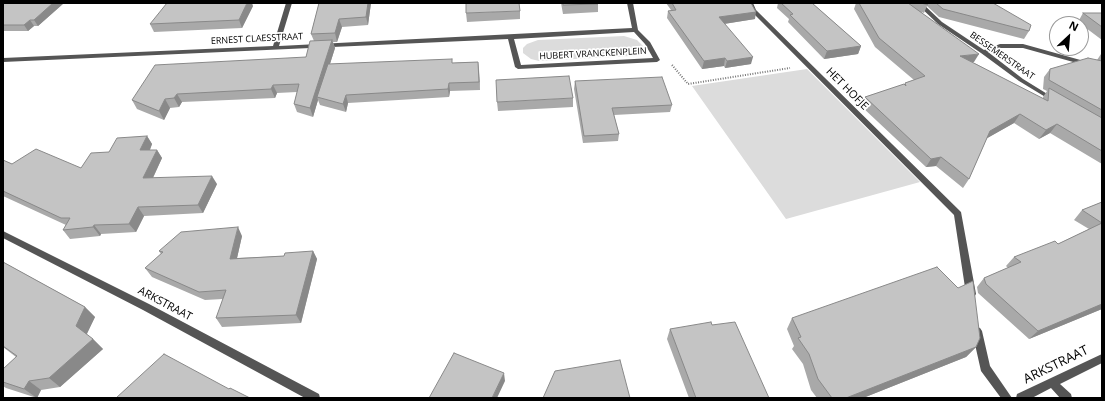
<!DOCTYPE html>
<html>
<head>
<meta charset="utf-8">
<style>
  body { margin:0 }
  #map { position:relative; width:1105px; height:401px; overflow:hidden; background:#fff; font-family:"Open Sans",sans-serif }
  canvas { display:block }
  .frame { position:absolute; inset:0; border:4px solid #000; pointer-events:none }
  .north { position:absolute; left:1049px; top:16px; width:40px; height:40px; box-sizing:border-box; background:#fff; border:1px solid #999; border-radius:50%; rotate:26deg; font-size:11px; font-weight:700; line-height:16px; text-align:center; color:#000 }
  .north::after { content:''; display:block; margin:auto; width:14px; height:18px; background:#000; clip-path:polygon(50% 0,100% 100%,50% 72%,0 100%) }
</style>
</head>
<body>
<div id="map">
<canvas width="1105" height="401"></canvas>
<div class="frame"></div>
<div class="north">N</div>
</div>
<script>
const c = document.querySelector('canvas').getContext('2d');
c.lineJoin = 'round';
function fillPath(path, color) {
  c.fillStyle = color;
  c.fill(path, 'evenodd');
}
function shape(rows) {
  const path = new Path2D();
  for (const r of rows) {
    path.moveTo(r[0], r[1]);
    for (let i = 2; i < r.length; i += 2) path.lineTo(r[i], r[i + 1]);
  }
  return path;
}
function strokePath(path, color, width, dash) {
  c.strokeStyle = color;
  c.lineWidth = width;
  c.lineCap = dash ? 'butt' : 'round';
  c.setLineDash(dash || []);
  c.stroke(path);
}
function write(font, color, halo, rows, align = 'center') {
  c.font = font + ' "Open Sans",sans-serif';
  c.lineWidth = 3.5;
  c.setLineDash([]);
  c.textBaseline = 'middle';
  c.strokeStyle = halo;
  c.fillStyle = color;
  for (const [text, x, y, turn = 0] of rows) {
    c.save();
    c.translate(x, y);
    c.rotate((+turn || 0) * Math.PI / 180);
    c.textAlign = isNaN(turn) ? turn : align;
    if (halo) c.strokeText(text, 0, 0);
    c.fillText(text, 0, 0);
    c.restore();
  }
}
const green = shape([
  [624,36,637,40,643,46,643,50,636,55,630,56,539,61,531,59,523,53,523,48,527,44,538,40],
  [807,69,920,182,786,219,692,86]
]);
const path = shape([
  [672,65,688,84,790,68]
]);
const lane = shape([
  [747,3,753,3,756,10,961,212,976,294,974,297,971,298,968,297,966,294,954,215,752,12,747,3],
  [977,327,980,328,982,331,990,366,1012,398,1001,398,981,371,972,331,974,328,977,327]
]);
const street = shape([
  [286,3,292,3,279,46,632,28,627,3,633,3,638,30,650,42,660,60,657,62,518,69,515,67,508,39,3,62,3,58,273,46,286,3],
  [634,32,645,44,653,58,521,65,514,39,634,32],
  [916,3,922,3,942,22,984,50,1000,44,1023,44,1102,66,1102,70,1023,48,1001,48,988,52,1023,79,1057,100,1054,102,1052,101,1019,81,981,53,938,24,916,3],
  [3,231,149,304,319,394,320,398,305,398,143,310,3,238,3,231],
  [1102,354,1102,363,1060,384,1071,394,1072,398,1060,398,1051,388,1032,398,1016,398,1017,394,1102,354]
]);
const wall = shape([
  [3,3,64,3,38,26,34,26,28,31,3,31],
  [319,3,371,3,368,25,342,27,337,42,333,42,335,48,330,64,452,63,478,62,480,90,450,91,449,97,348,103,346,112,320,105,318,100,313,117,297,112,294,104,297,92,277,93,275,98,182,102,179,107,170,108,164,120,137,109,132,100,306,57,314,41,311,34],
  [561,3,598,3,598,12,563,14],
  [666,3,751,3,755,19,724,24,751,64,725,68,724,66,702,69,667,18,668,11,671,10],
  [778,3,812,3,861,46,858,54,824,59,788,22,789,19,777,8],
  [856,3,993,3,1029,31,1024,39,939,17,927,6,924,13,921,12,974,62,972,62,1043,99,1043,97,1047,91,1043,89,1044,77,1050,69,1097,60,1101,54,1102,54,1102,164,1050,133,1039,139,1014,123,987,138,969,179,963,188,936,166,926,167,861,106,865,97,905,84,905,83,914,80,875,47,854,9],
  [253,6,242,28,154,32,150,24],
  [520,11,520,19,467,22,466,13],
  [1083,13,1102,13,1102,40,1078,22],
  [575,81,672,105,670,112,614,115,619,134,618,141,583,143,574,89],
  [573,98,573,107,498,111,497,102],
  [147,136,152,144,150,150,157,150,162,158,153,178,217,184,203,213,144,216,136,232,101,234,100,236,70,239,63,230,66,225,3,196,3,160,12,164,81,168,109,152],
  [1102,202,1102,309,1029,339,978,293,977,287,984,278,1008,268,1006,266,1014,257,1058,244,1089,229,1074,220,1082,210],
  [242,236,237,258,284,256,313,251,317,259,301,323,222,327,216,318,223,299,205,300,152,277,145,268,161,254,159,251],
  [3,262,85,307,95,317,86,334,93,339,103,349,60,387,41,390,37,398,6,388,3,386,3,369,16,357,3,347],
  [792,318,976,347,966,357,863,398,817,398,811,390,803,364,792,349,794,346,787,329],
  [712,325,769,398,689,398,667,339,670,329]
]);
const shadedWall = shape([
  [53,3,64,3,38,26,34,20],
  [247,3,252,3,253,6,242,28,239,20],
  [368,3,371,3,368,25,366,17],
  [756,12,755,19,717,25,719,17],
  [339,19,342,27,337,42,335,33],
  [30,20,34,26,28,31,24,25],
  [332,40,335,48,319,98,317,97,318,100,313,117,310,108],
  [861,46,858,54,824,59,827,51],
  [979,54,974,62,955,65,960,56],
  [753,57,751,64,725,68,727,61],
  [725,58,724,66,702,69,704,61],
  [478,62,479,69,480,90,479,82],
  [449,83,450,91,449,97,448,89],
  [273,85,277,93,275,98,271,89],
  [177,94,182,102,179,107,174,98],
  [346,95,348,103,346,112,343,104],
  [165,99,170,108,164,120,159,111],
  [1020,114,1014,123,984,140,990,131],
  [1057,124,1050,133,1039,139,1046,130],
  [147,136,152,144,146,159,140,150],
  [157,150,162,158,149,186,143,178],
  [941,157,936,166,926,167,931,159],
  [212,176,217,184,203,213,198,205],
  [138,207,144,216,136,232,129,224],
  [94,225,101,234,100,236,93,227],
  [238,227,242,236,235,267,230,259],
  [313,251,317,259,301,323,296,315],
  [1102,304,1102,309,1029,339,1038,331],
  [85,307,95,317,86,336,76,326],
  [93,339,103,349,60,387,49,378],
  [976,347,966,357,863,398,846,398],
  [504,373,505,381,497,398,492,398],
  [29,381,41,390,37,398,24,389]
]);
const building = shape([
  [3,3,53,3,34,20,30,20,24,25,3,25,3,3],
  [167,3,247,3,239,20,150,24,167,3],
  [319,3,368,3,366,17,339,19,335,33,311,34,319,3],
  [466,3,519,3,520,11,466,13,466,3],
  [563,3,598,3,598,4,563,5,563,3],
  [672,3,751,3,756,12,719,17,753,57,727,61,725,58,704,61,668,11,676,10,672,3],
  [781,3,812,3,861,46,827,51,790,15,793,14,781,3],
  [859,3,908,3,979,54,960,56,1048,101,1049,88,1102,118,1102,151,1057,124,1046,130,1020,114,990,131,969,179,941,157,931,159,865,97,904,84,906,86,905,83,925,76,879,38,859,3],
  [921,3,926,3,928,5,921,3],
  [936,3,993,3,1031,25,1029,31,943,9,936,3],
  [1083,13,1102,13,1102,27,1083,13],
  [332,40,310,108,294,104,299,84,273,85,271,89,177,94,174,98,165,99,159,111,132,100,155,65,306,57,310,41,332,40],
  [1088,58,1102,61,1102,110,1049,80,1050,69,1088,58],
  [452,59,452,63,478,62,479,82,449,83,448,89,346,95,343,104,317,97,328,64,452,59],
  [569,76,573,98,497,102,496,80,569,76],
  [662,77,672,105,612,108,619,134,584,136,575,81,662,77],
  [147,136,140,150,157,150,143,178,212,176,198,205,138,207,129,224,94,225,93,227,63,230,70,218,61,218,3,191,3,160,12,164,36,149,81,168,91,153,109,152,117,138,147,136],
  [1102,202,1102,304,1038,331,986,284,984,278,1021,262,1014,257,1055,241,1058,244,1102,223,1082,210,1102,202],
  [238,227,230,259,284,256,285,253,313,251,296,315,216,318,226,290,199,292,145,268,163,252,159,251,181,232,238,227],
  [3,262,85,307,76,326,93,339,49,378,29,381,24,389,3,382,3,369,17,356,3,346,3,262],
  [937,267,958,288,973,281,980,338,976,347,846,398,832,398,818,379,809,354,798,338,801,337,792,318,937,267],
  [711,322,712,325,735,322,769,398,696,398,670,329,711,322],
  [454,353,504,373,492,398,429,398,454,353],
  [164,354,229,389,230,388,250,398,116,398,164,354],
  [620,360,630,398,543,398,555,371,620,360]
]);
const farStreetnames = [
  ["ERNEST CLAESSTRAAT",257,39,-3],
  ["HUBERT VRANCKENPLEIN",593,54,-3],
  ["BESSEMERSTRAAT",1002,56,35]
];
const streetNames = [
  ["HET HOFJE",847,89,45],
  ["ARKSTRAAT",165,304,28]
];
const nearStreetnames = [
  ["ARKSTRAAT",1056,365,-26]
];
fillPath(green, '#dcdcdc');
strokePath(path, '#777', 2, [1, 1.5]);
fillPath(lane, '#555');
fillPath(street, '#555');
fillPath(wall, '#a9a9a9');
fillPath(shadedWall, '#898989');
fillPath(building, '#c4c4c4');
strokePath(building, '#898989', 1);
write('9px', '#000', '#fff', farStreetnames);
write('11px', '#000', '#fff', streetNames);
write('13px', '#000', '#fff', nearStreetnames);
</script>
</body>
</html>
